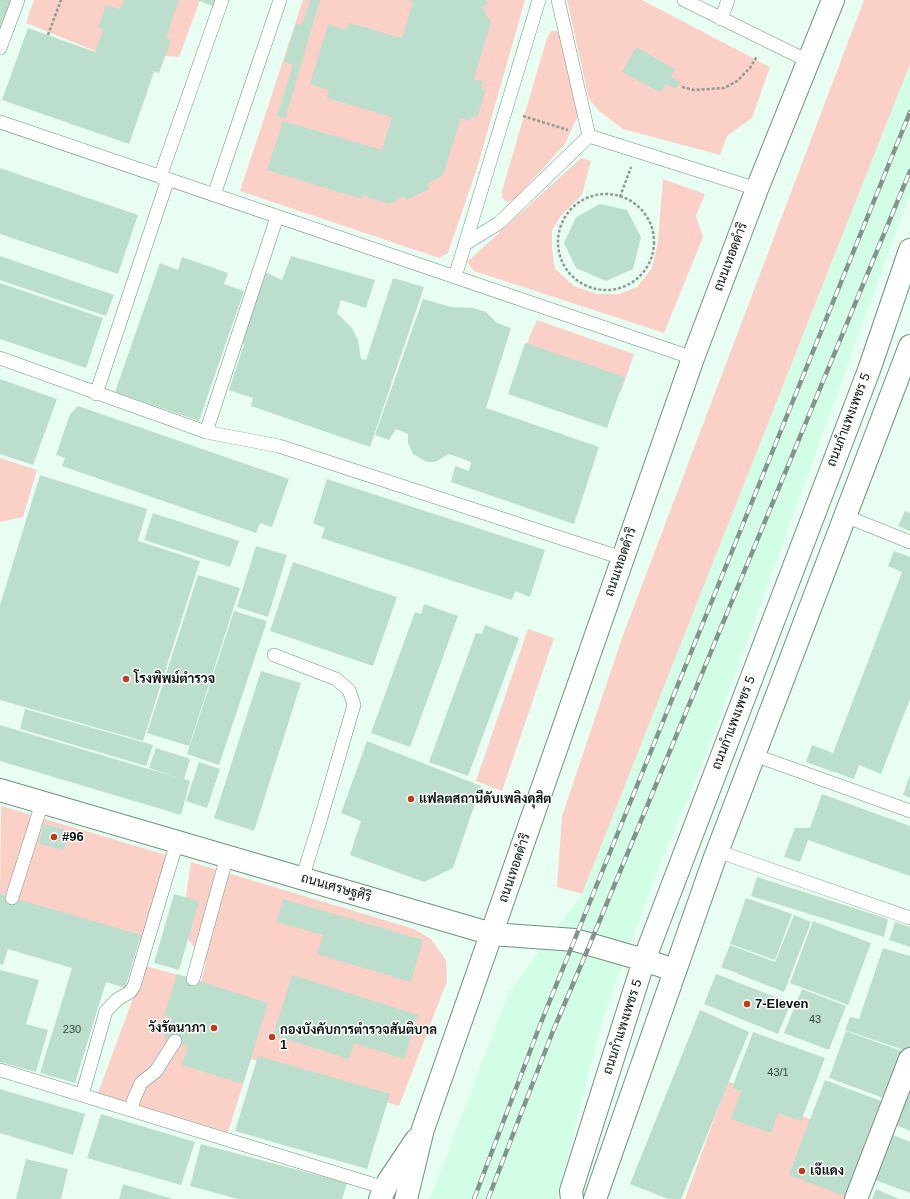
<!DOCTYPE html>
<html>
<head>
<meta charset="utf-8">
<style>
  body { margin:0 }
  canvas { display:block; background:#e9fef3 }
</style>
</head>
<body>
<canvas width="910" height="1199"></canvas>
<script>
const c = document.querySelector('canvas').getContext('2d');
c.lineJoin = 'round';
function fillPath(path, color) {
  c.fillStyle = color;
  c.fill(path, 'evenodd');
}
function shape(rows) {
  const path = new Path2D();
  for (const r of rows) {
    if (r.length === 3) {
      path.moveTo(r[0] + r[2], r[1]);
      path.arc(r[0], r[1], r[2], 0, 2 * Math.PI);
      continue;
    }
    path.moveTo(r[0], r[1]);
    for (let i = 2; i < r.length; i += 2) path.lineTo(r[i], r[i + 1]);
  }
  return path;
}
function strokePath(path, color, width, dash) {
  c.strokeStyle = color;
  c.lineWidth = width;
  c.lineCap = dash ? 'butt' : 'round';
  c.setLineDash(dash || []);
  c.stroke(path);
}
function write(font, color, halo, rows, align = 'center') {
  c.font = font + ' Helvetica,Sarabun,sans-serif';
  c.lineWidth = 3;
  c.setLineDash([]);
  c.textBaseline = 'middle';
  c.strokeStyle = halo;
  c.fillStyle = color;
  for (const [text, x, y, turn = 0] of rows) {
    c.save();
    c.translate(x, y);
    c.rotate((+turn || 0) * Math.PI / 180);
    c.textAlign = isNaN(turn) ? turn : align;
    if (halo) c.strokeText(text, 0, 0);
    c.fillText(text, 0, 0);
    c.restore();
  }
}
const built = shape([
  [910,64,910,194,701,768,658,869,602,1021,557,1199,430,1199,509,992,582,894]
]);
const green = shape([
  [34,0,200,0,179,57,95,51,26,23],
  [303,0,525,0,477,168,448,253,439,258,240,191],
  [567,0,642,0,770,67,752,118,727,136,720,155,623,129,599,111,589,99],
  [864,0,910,0,910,64,582,894,557,887,562,816,622,638],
  [551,31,558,31,577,104,577,118,565,144,515,199,507,202,502,198,502,191,547,38],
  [581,158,591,161,582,195,561,216,552,230,552,248,555,269,574,286,597,294,619,294,637,287,652,268,658,242,663,179,705,194,696,216,703,237,664,333,474,271,467,262],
  [537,320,634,354,621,392,522,354],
  [0,458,37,470,23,517,0,522],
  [528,629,554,638,502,791,476,781],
  [1,806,170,856,141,941,0,901],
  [191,862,414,929,431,939,446,960,447,981,399,1106,251,1059,228,1132,98,1093,145,966,201,981,206,963,181,930],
  [728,1081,812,1120,802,1160,856,1177,849,1199,685,1199]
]);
const building = shape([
  [0,0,13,0,0,36],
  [124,0,179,0,166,38,171,40,159,73,149,70,154,72,129,144,2,100,28,28,95,52,103,30,98,28,106,5,120,9],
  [197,0,215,0,213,6],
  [310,0,320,0,285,119,277,116,293,65,284,62,296,24,302,25],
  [406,0,485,0,488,4,482,7,491,22,474,79,483,82,481,89,486,90,477,118,472,116,470,121,461,118,443,175,427,184,429,189,407,200,404,196,389,204,362,195,361,199,267,170,283,121,382,150,392,117,327,98,329,90,310,84,328,24,347,30,349,23,402,38,413,2],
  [636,47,675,69,671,77,680,82,676,89,666,84,661,93,622,72],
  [0,168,138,215,118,274,0,234],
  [600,204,627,210,641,237,633,269,606,281,576,268,564,243,576,217],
  [0,256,114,295,106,316,0,280],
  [291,256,375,280,366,308,341,300,337,313,352,328,358,340,361,359,366,360,393,278,424,287,370,447,251,406,253,398,229,390,244,344,240,342,265,272,282,280],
  [182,257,228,273,224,284,244,291,199,421,115,392,160,263,178,270],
  [0,283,103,318,86,368,0,339],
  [423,299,451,307,474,308,486,312,497,323,511,328,486,408,599,447,574,524,451,482,455,466,469,471,471,462,449,454,435,462,427,462,413,454,408,443,408,434,396,429,389,440,375,435],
  [525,343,625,377,607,428,508,394],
  [0,379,57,399,33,465,0,454],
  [78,406,289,479,272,527,260,523,256,533,62,466,65,458,56,455,70,414],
  [40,475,147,509,138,541,200,561,143,741,0,700,0,605],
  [327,479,545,550,530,597,515,591,512,600,321,538,325,528,313,523],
  [905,511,910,513,910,531,898,526],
  [153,513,239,541,230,567,144,540],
  [256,546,287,555,268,617,237,607],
  [894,551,910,557,910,699,881,774,859,765,854,779,806,762,812,745,833,753,902,572,888,566],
  [293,562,397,597,373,666,270,631],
  [198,575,240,588,189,746,147,733],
  [424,604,458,616,410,747,371,733,415,612,421,614],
  [234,611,267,621,219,765,187,754],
  [485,625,519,638,468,776,429,762,476,633,482,634],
  [261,671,301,683,254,831,214,818],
  [25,709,153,745,146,766,20,729],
  [0,725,179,778,149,768,156,748,190,759,184,779,190,781,181,815,0,761],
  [367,741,481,786,453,868,424,882,350,855,361,821,341,813],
  [199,762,220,769,207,808,186,801],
  [910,775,910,798,903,795],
  [822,794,910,826,910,876,808,840,800,862,784,857,795,828,810,828],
  [44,824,70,831,64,850,39,844],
  [757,877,888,919,884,937,751,896],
  [0,894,141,935,125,988,106,982,75,1083,40,1073,72,968,8,949,3,965,0,964],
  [174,894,199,901,179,970,154,963],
  [746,898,792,914,775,960,730,944],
  [283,899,423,940,411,982,317,954,323,935,277,922],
  [794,915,811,922,784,992,721,967,730,945,775,962],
  [813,921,871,943,848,1005,790,983],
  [895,922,910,927,910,947,889,940],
  [883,948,910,956,910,1052,845,1030,850,1017,859,1019],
  [0,970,39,980,26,1024,48,1030,36,1072,0,1062],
  [177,974,268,1003,243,1084,182,1065,188,1046,164,1038,171,1018,164,1015],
  [716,974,791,1003,778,1034,704,1004],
  [292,975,418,1015,404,1059,354,1043,349,1059,273,1035],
  [802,989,846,1006,829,1050,784,1033],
  [700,1010,749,1032,681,1199,668,1199,630,1184],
  [846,1031,907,1053,889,1100,829,1078],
  [753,1032,825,1058,801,1121,778,1113,771,1133,731,1119,741,1091,732,1088],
  [258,1056,390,1094,367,1169,235,1131],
  [825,1080,881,1101,845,1196,789,1175],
  [0,1089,85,1114,73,1155,0,1133],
  [908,1090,910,1091,910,1131,894,1124],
  [101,1114,195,1142,181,1185,87,1158],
  [893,1135,910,1142,910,1193,875,1180],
  [201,1144,347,1183,342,1199,238,1199,190,1186],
  [26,1159,68,1169,61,1199,16,1199],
  [123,1184,173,1199,119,1199],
  [876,1189,899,1199,872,1199]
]);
const path = shape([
  [48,35,61,0],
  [682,87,694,90,724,88,737,81,750,68,757,56],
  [523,116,568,130],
  [606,242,48],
  [620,197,631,167]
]);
const service = shape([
  [558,0,589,136],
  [684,0,808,61],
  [721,19,728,0],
  [0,48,18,0],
  [0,122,693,358],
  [589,136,757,189],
  [160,177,222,0],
  [214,195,280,0],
  [465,244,499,223,589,136],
  [455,277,539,0],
  [0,358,206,432,279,446,622,558],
  [96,394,168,179],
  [206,432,277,217],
  [845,516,910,542],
  [274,655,336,679,349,690,354,705,320,821,302,879],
  [754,755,910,811],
  [717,851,910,918],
  [12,898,42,803],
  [193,979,227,856],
  [0,1070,385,1188],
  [82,1095,106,1011,118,999,130,992,134,986,177,842],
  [131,1110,134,1099,141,1083,156,1071,175,1041]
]);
const minor = shape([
  [856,1199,910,1059]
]);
const tertiary = shape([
  [0,790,492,934,575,940,644,960,674,970],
  [380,1199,388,1182,416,1140],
  [406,1199,423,1129,693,358,757,189,833,0],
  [572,1199,571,1191,644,960,869,370,910,250],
  [595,1199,714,860,910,346]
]);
const rail = shape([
  [474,1199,540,1025,910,112],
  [488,1199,553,1031,590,944,910,171]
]);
const markers = [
  [126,679,4,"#c53a1d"],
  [411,799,4,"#c53a1d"],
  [54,837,4,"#c53a1d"],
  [747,1004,4,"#c53a1d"],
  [214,1028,4,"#c53a1d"],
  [272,1037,4,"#c53a1d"],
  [802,1171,4,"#c53a1d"]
];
const numberNames = [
  ["43",815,1020],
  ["230",72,1030],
  ["43/1",778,1073]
];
const streetNames = [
  ["ถนนเทอดดำริ",731,257,-69],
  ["ถนนกำแพงเพชร 5",849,420,-69],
  ["ถนนเทอดดำริ",621,562,-71],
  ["ถนนกำแพงเพชร 5",734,723,-69],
  ["ถนนเทอดดำริ",515,868,-71],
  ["ถนนเศรษฐศิริ",336,888,16],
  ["ถนนกำแพงเพชร 5",623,1027,-72]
];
const poiNames = [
  ["โรงพิพม์ตำรวจ",134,679],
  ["แฟลตสถานีดับเพลิงดุสิต",419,799],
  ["#96",62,837],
  ["7-Eleven",755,1004],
  ["วังรัตนาภา",206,1028,"right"],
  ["กองบังคับการตำรวจสันติบาล",280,1030],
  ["1",280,1045],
  ["เจ๊แดง",810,1171]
];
fillPath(built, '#d2fde7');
fillPath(green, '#fad0c7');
fillPath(building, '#bcdecd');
strokePath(service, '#70907f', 14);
strokePath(minor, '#70907f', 24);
strokePath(tertiary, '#70907f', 24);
strokePath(path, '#8c9d94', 2.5, [3, 2]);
strokePath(service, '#fff', 13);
strokePath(minor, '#fff', 22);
strokePath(tertiary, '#fff', 22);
strokePath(rail, '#83948b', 4.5);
strokePath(rail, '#fff', 3, [9]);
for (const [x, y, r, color] of markers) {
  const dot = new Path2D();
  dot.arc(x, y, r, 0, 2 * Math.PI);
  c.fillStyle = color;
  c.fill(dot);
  strokePath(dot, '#fff', 1.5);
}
write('11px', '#36473e', null, numberNames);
write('13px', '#09150f', '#fff', streetNames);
write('bold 13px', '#09150f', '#fff', poiNames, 'left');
</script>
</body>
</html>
